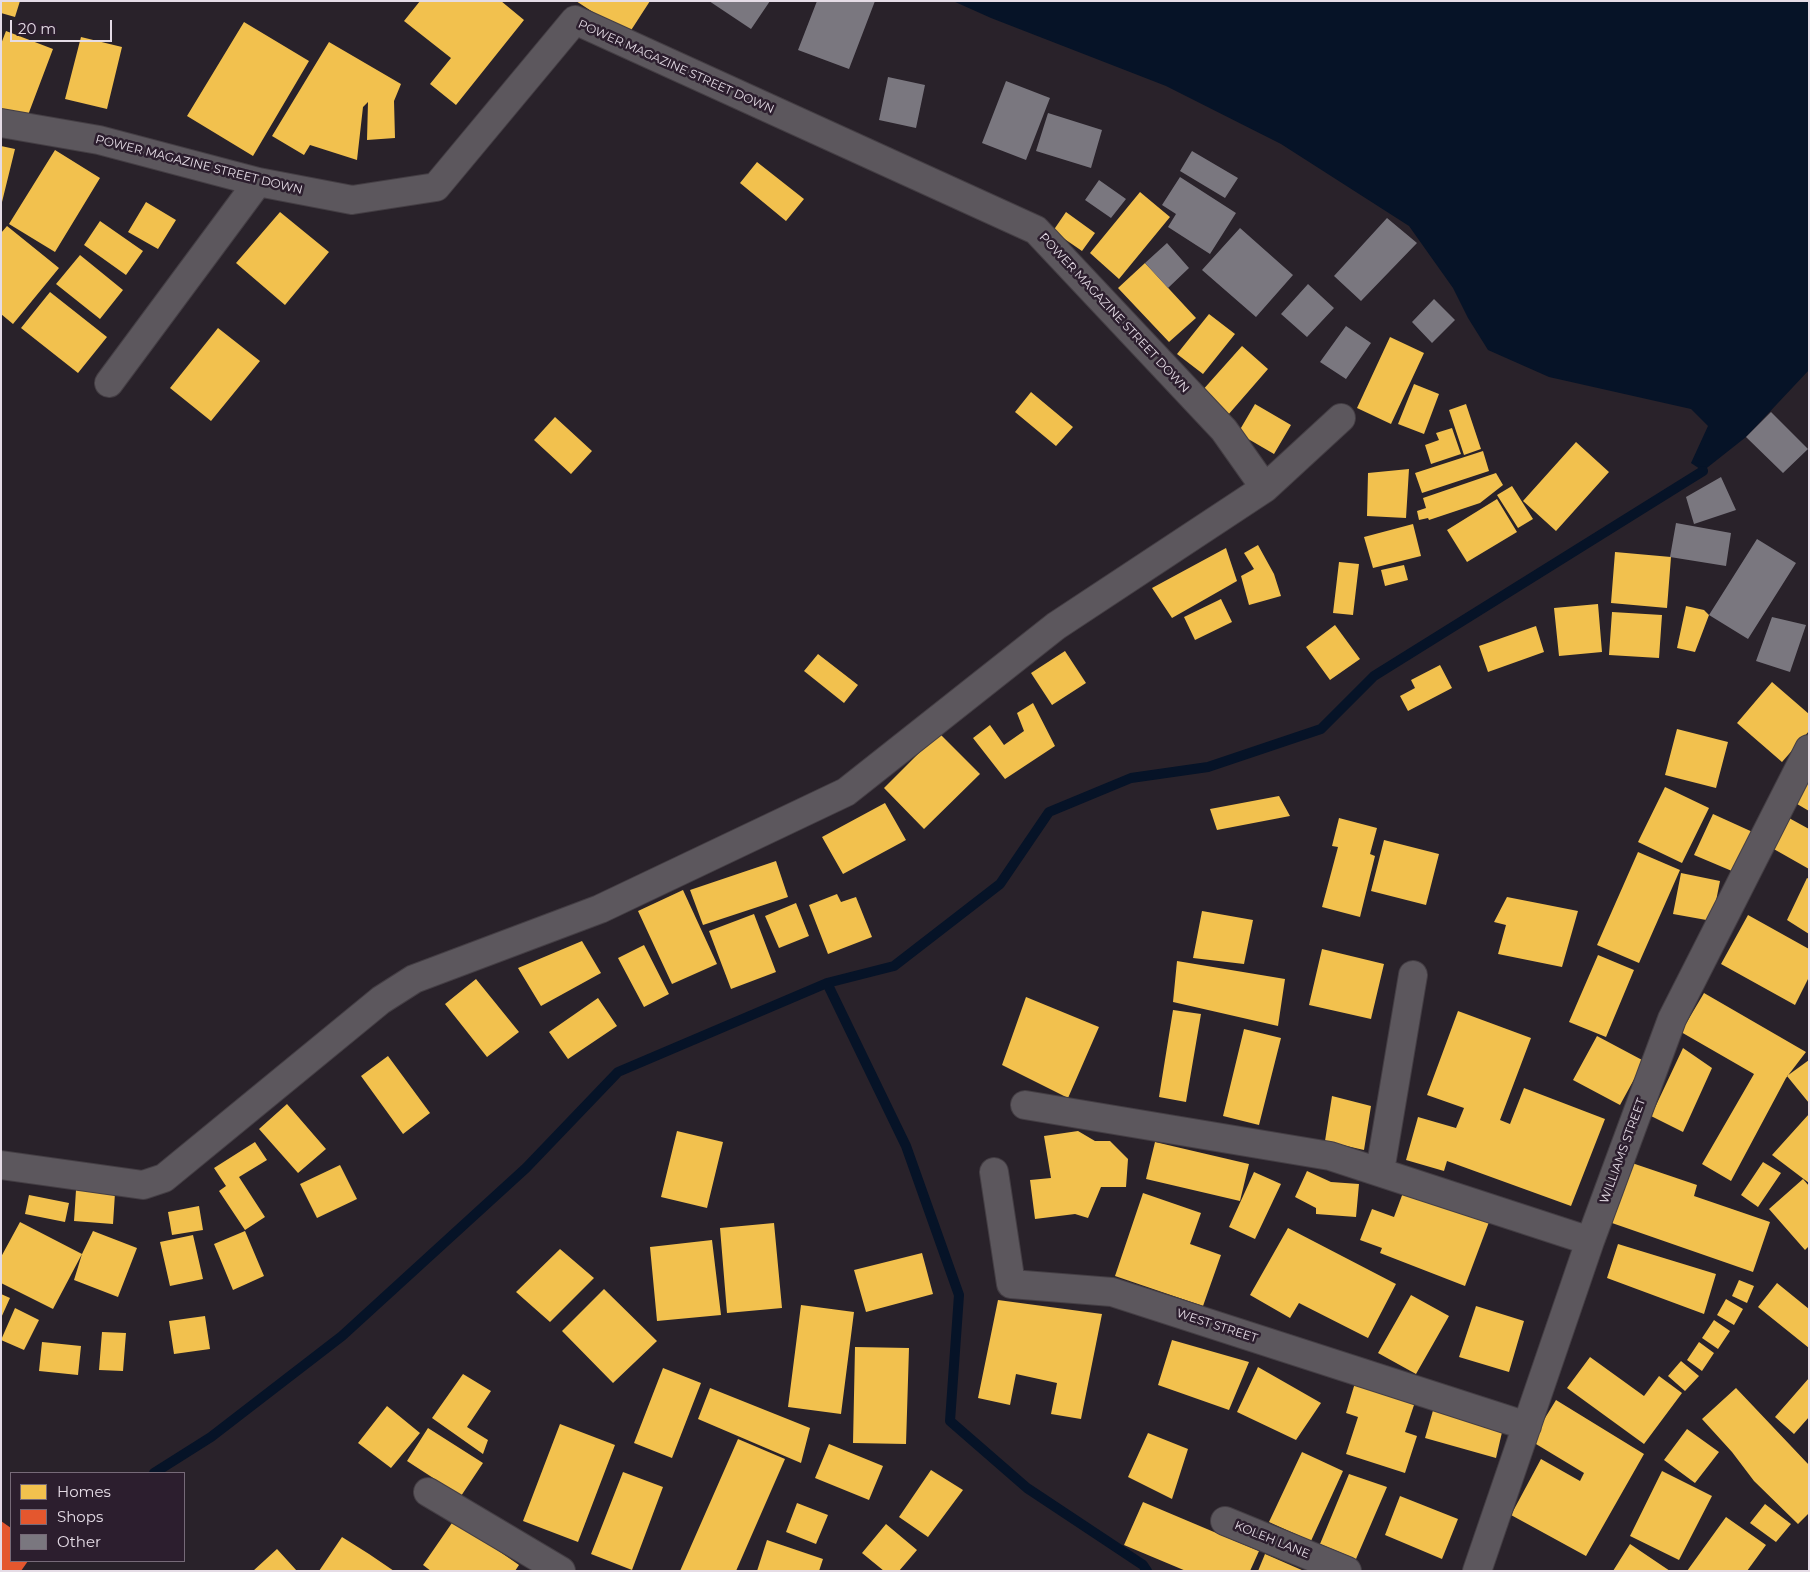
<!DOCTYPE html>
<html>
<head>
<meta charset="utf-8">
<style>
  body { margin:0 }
  #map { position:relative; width:1810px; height:1572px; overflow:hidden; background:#29222a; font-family:Montserrat,sans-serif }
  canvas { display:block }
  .frame { position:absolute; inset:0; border:2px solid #e5dce6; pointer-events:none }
  .legend { position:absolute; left:10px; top:1472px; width:175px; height:90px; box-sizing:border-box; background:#2c1e2e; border:1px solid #766a78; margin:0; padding:6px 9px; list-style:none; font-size:15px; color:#e5dce6 }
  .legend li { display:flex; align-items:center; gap:10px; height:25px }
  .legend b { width:25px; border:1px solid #766a78 }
  .scale { position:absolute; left:10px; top:20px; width:102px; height:22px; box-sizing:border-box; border:2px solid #e5dce6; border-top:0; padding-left:6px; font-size:15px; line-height:18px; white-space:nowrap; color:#e5dce6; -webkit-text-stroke:4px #2c1e2e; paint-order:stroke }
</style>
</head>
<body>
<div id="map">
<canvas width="1810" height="1572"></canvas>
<div class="frame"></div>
<ul class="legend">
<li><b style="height:14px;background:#f2c14e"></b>Homes</li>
<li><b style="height:14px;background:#e4572e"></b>Shops</li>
<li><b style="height:14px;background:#7a777f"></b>Other</li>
</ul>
<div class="scale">20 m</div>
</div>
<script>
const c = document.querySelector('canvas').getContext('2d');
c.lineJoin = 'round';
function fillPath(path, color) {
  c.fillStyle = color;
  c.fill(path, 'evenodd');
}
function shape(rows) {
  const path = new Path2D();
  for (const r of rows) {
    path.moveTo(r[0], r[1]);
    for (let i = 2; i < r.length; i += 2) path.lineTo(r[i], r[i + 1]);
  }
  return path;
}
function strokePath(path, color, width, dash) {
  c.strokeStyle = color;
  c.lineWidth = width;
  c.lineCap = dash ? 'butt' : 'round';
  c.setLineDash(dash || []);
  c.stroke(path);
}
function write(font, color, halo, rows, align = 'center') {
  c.font = font + ' Montserrat,sans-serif';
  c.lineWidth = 5;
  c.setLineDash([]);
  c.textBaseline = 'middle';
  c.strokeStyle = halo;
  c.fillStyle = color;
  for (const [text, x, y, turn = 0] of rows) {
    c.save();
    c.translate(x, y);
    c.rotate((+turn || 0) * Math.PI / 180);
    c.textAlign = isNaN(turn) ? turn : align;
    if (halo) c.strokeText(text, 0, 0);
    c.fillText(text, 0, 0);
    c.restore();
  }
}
const water = shape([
  [953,1,1809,1,1809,370,1746,437,1703,471,1691,463,1708,426,1691,409,1549,377,1488,350,1468,318,1453,288,1409,226,1281,144,1166,86,991,18]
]);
const homes = shape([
  [1,1,20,1,15,17,1,13],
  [420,1,501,1,524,20,456,105,430,84,451,58,404,21],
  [576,1,650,1,628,35],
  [244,22,309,61,253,156,187,116],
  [6,31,53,49,25,123,1,114,1,44],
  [81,37,122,47,107,109,65,99],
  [329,42,401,84,394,101,395,138,367,140,368,102,363,107,357,160,310,145,304,155,272,136],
  [1,146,15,149,2,202,1,202],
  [55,150,100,178,55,252,9,224],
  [757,162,804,199,786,221,740,183],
  [1140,192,1170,217,1119,279,1090,253],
  [146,202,176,220,158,249,128,232],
  [280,212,329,252,285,305,236,263],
  [1066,212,1095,233,1082,251,1053,231],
  [100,221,143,251,126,275,84,245],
  [7,226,59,268,13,324,1,314,1,233],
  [80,255,123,290,100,319,56,284],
  [1145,263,1196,318,1169,342,1118,288],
  [50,292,107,337,78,373,21,328],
  [1209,314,1235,334,1203,374,1177,354],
  [218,328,260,361,211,421,170,388],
  [1390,337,1424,353,1391,424,1357,408],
  [1242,346,1268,369,1228,415,1201,392],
  [1414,384,1439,394,1424,434,1398,424],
  [1031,392,1073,427,1056,446,1015,412],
  [1255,404,1291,425,1274,454,1238,433],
  [1466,404,1481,449,1464,455,1449,410],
  [555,417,592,451,571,474,534,440],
  [1452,428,1461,454,1431,464,1425,445,1439,440,1436,433],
  [1576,442,1609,472,1556,531,1523,501],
  [1483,451,1489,471,1422,493,1415,473],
  [1409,469,1406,518,1367,516,1368,473],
  [1496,473,1503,485,1480,503,1429,520,1428,518,1419,520,1417,511,1426,508,1423,498],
  [1512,486,1533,519,1518,528,1497,495],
  [1497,499,1517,532,1467,562,1447,530],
  [1413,524,1421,556,1373,568,1364,537],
  [1258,545,1274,574,1281,596,1249,605,1241,576,1254,569,1244,553],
  [1226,548,1237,581,1172,618,1152,588],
  [1615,552,1671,557,1667,608,1611,603],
  [1339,562,1359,564,1353,615,1333,613],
  [1404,565,1408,580,1385,586,1381,570],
  [1221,599,1232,622,1195,640,1184,617],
  [1598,604,1602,652,1559,656,1554,608],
  [1686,606,1704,610,1709,615,1695,652,1677,648],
  [1612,612,1662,615,1659,658,1609,655],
  [1335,625,1360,659,1330,680,1306,647],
  [1536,626,1544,652,1488,672,1479,646],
  [1065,651,1086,683,1052,705,1031,673],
  [818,654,858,685,844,703,804,671],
  [1440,665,1452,688,1408,711,1400,696,1415,688,1411,680],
  [1772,682,1809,714,1809,731,1782,762,1737,723],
  [1033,703,1055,746,1005,779,973,738,990,725,1004,745,1024,731,1017,713],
  [1677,729,1728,742,1716,788,1665,775],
  [939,733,980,774,924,829,884,788],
  [1809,774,1809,811,1792,801],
  [1665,787,1709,808,1682,863,1638,842],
  [1279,796,1290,816,1217,830,1210,809],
  [885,803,906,840,843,874,822,837],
  [1713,814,1757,834,1739,874,1694,855],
  [1339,818,1377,828,1370,854,1375,856,1360,917,1322,907,1338,847,1332,846],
  [1789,818,1809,829,1809,869,1772,848],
  [1384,840,1439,854,1426,905,1371,891],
  [1638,852,1680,870,1639,963,1597,945],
  [776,861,788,897,703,925,690,890],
  [1681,873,1720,881,1712,921,1673,914],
  [1807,878,1809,879,1809,934,1787,920],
  [683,890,717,964,672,984,638,911],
  [837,894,841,902,856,897,872,937,828,954,809,905],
  [1507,897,1578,911,1562,967,1498,954,1506,925,1494,922],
  [796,903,809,936,779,948,765,916],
  [1202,911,1253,920,1244,964,1193,958],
  [754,914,776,972,731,989,709,931],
  [1748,915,1809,949,1809,977,1795,1005,1721,964],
  [582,941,601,973,541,1006,518,968],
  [644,945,669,994,644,1007,618,958],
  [1322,949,1384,964,1371,1019,1309,1005],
  [1598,955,1634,970,1606,1037,1569,1022],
  [1177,961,1285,979,1278,1026,1173,1002],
  [476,979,519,1032,487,1057,445,1004],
  [1704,993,1806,1052,1786,1078,1731,1181,1702,1164,1754,1074,1681,1032],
  [1026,997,1099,1027,1068,1098,1002,1065],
  [598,998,617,1026,568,1059,549,1032],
  [1173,1010,1201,1014,1186,1102,1159,1097],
  [1458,1011,1531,1038,1500,1120,1510,1124,1524,1088,1605,1119,1571,1206,1447,1161,1444,1171,1406,1160,1418,1117,1456,1128,1464,1108,1427,1095],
  [1244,1029,1281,1038,1259,1125,1223,1116],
  [1597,1036,1644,1061,1620,1105,1573,1080],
  [1683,1048,1712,1068,1683,1132,1651,1116],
  [388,1056,430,1113,403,1134,361,1076],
  [1809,1060,1809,1103,1787,1076],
  [1332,1096,1371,1106,1364,1150,1325,1141],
  [287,1104,326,1149,298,1173,259,1129],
  [1809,1114,1809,1183,1772,1155],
  [677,1131,723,1142,707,1208,661,1197],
  [1078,1131,1095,1141,1110,1141,1128,1159,1126,1187,1101,1187,1088,1218,1075,1214,1035,1219,1030,1180,1051,1178,1044,1136],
  [255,1142,267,1160,239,1177,265,1217,245,1230,219,1191,226,1186,214,1168],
  [1155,1142,1249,1164,1240,1201,1146,1179],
  [1763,1162,1781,1173,1758,1207,1741,1195],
  [1632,1163,1697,1185,1694,1196,1770,1222,1753,1272,1612,1223],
  [340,1165,357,1199,317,1218,300,1184],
  [1307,1171,1331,1182,1359,1184,1356,1217,1316,1214,1316,1208,1295,1197],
  [1254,1172,1281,1184,1255,1239,1229,1227],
  [1803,1179,1809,1186,1809,1246,1805,1250,1769,1209],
  [76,1190,115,1193,113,1224,74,1221],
  [1404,1190,1489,1222,1465,1286,1380,1253,1382,1248,1360,1240,1372,1209,1394,1217],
  [1143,1193,1201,1213,1190,1244,1221,1255,1203,1306,1115,1276],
  [29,1195,69,1203,65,1222,25,1214],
  [199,1206,203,1230,172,1235,168,1212],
  [20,1222,82,1254,53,1309,1,1283,1,1257],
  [774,1223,782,1308,727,1313,720,1228],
  [1288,1228,1396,1284,1368,1338,1299,1303,1290,1318,1250,1295],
  [93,1231,137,1248,118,1297,74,1280,82,1254],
  [245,1231,264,1276,233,1290,214,1244],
  [193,1235,203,1279,170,1286,160,1242],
  [712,1240,721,1315,657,1321,650,1247],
  [1618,1244,1716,1274,1704,1314,1607,1278],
  [560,1249,594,1278,550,1322,516,1292],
  [922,1253,933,1294,866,1312,854,1270],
  [1739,1280,1754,1286,1747,1303,1732,1296],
  [1777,1283,1809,1309,1809,1348,1758,1307],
  [604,1289,657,1341,613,1383,562,1331],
  [1,1294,10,1298,1,1318],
  [1411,1295,1449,1316,1416,1374,1378,1353],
  [1726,1299,1743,1309,1734,1325,1717,1315],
  [998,1300,1102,1314,1081,1419,1051,1414,1057,1383,1016,1374,1010,1405,978,1398],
  [801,1305,854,1312,841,1414,788,1407],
  [1476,1306,1524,1321,1509,1372,1459,1357],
  [15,1308,39,1320,24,1350,1,1340],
  [205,1316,210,1349,174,1354,169,1321],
  [1714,1320,1730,1331,1718,1349,1702,1338],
  [102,1332,126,1333,123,1371,99,1370],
  [1172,1340,1249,1362,1229,1410,1158,1385],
  [42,1342,81,1346,78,1375,39,1371],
  [1699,1342,1714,1353,1702,1371,1687,1360],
  [855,1347,909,1348,906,1444,853,1443],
  [1590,1357,1644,1396,1659,1376,1682,1393,1644,1444,1567,1388],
  [1681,1361,1699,1376,1685,1391,1668,1376],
  [1258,1367,1321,1403,1296,1440,1237,1412],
  [663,1368,701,1383,672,1458,634,1443],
  [463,1374,491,1391,467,1427,488,1440,483,1454,432,1418],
  [1357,1376,1417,1396,1405,1432,1417,1436,1405,1473,1346,1454,1358,1417,1346,1413],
  [1809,1378,1809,1417,1794,1434,1775,1417],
  [710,1388,810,1428,801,1463,698,1419],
  [1736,1388,1809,1465,1809,1513,1798,1524,1754,1481,1732,1452,1702,1419],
  [1556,1400,1644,1454,1586,1556,1511,1515,1541,1459,1580,1481,1584,1473,1531,1441],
  [387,1406,420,1433,391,1468,358,1443],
  [1434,1407,1503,1428,1496,1458,1425,1438],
  [560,1424,615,1445,578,1542,523,1521],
  [428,1428,483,1463,461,1496,407,1461],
  [1687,1429,1719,1452,1695,1483,1664,1460],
  [1148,1433,1188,1449,1172,1499,1128,1477],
  [738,1439,785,1459,736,1571,680,1571],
  [829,1444,883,1466,869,1500,815,1478],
  [1302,1452,1343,1471,1311,1541,1269,1522],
  [931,1470,963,1490,928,1537,899,1517],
  [1662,1471,1712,1496,1679,1560,1630,1536],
  [623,1472,663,1487,632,1570,591,1554],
  [1349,1474,1387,1487,1356,1559,1320,1544],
  [1400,1496,1458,1519,1442,1559,1385,1535],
  [1143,1502,1259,1551,1250,1571,1186,1571,1124,1545],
  [797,1503,828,1515,816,1544,786,1532],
  [1765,1504,1791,1524,1776,1542,1750,1523],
  [1726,1517,1766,1545,1747,1571,1687,1571],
  [454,1520,519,1565,515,1571,431,1571,423,1565],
  [886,1524,917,1550,899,1571,884,1571,862,1553],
  [342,1537,369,1554,394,1571,319,1571],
  [767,1540,823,1559,819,1571,757,1571],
  [1630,1544,1670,1571,1613,1571],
  [277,1549,297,1571,253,1571],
  [1265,1554,1304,1571,1258,1571]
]);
const shops = shape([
  [1,1521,11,1528,11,1561,28,1561,21,1571,1,1571]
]);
const stream = shape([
  [827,983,906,1146,959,1295,950,1421,1027,1488,1143,1565,1147,1571],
  [154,1473,211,1437,342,1336,526,1168,618,1072,827,983,894,966,1000,884,1049,812,1131,778,1208,767,1321,729,1374,676,1703,471]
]);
const building = shape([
  [709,1,770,1,751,29],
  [817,1,875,1,849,69,798,50],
  [888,77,925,85,916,128,879,120],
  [1006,81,1050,98,1026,160,982,143],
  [1048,113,1102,130,1091,168,1036,151],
  [1192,151,1238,178,1225,198,1180,171],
  [1180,177,1236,213,1210,254,1168,227,1176,214,1162,205],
  [1099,180,1126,199,1111,218,1085,200],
  [1387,218,1417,243,1361,301,1334,276],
  [1240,228,1293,275,1256,317,1202,270],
  [1167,243,1189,268,1168,288,1145,263],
  [1308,284,1334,308,1307,337,1281,314],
  [1434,299,1455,320,1432,343,1412,322],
  [1346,326,1371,343,1346,379,1320,362],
  [1771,412,1808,449,1783,473,1746,437],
  [1721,477,1736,510,1694,524,1686,497],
  [1676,523,1731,533,1726,566,1670,557],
  [1757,539,1796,563,1748,639,1709,615],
  [1772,617,1806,625,1790,672,1756,661]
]);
const minor = shape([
  [1,123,99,140,258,182,352,200,436,187,575,20,1036,230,1224,430,1265,488],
  [109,383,258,182],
  [1025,1105,1330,1156,1590,1241],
  [1,1165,143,1185,164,1178,381,1000,414,979,600,909,846,792,1056,626,1265,488,1341,418],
  [1380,1171,1413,975],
  [994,1172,1011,1284,1112,1292,1527,1426],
  [428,1492,561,1571],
  [1225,1521,1347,1571],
  [1477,1571,1590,1241,1672,1019,1809,749]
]);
const streetNames = [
  ["POWER MAGAZINE STREET DOWN",676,67,24],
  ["POWER MAGAZINE STREET DOWN",199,165,14],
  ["POWER MAGAZINE STREET DOWN",1114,313,47],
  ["WILLIAMS STREET",1623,1151,-70],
  ["WEST STREET",1217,1326,18],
  ["KOLEH LANE",1272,1540,22]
];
fillPath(water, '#061327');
fillPath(homes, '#f2c14e');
fillPath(shops, '#e4572e');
strokePath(stream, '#061327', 10);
fillPath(building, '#7a777f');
strokePath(minor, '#443e44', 30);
strokePath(minor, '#5c575d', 28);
write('12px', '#e5dce6', '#2c1e2e', streetNames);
</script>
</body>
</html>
